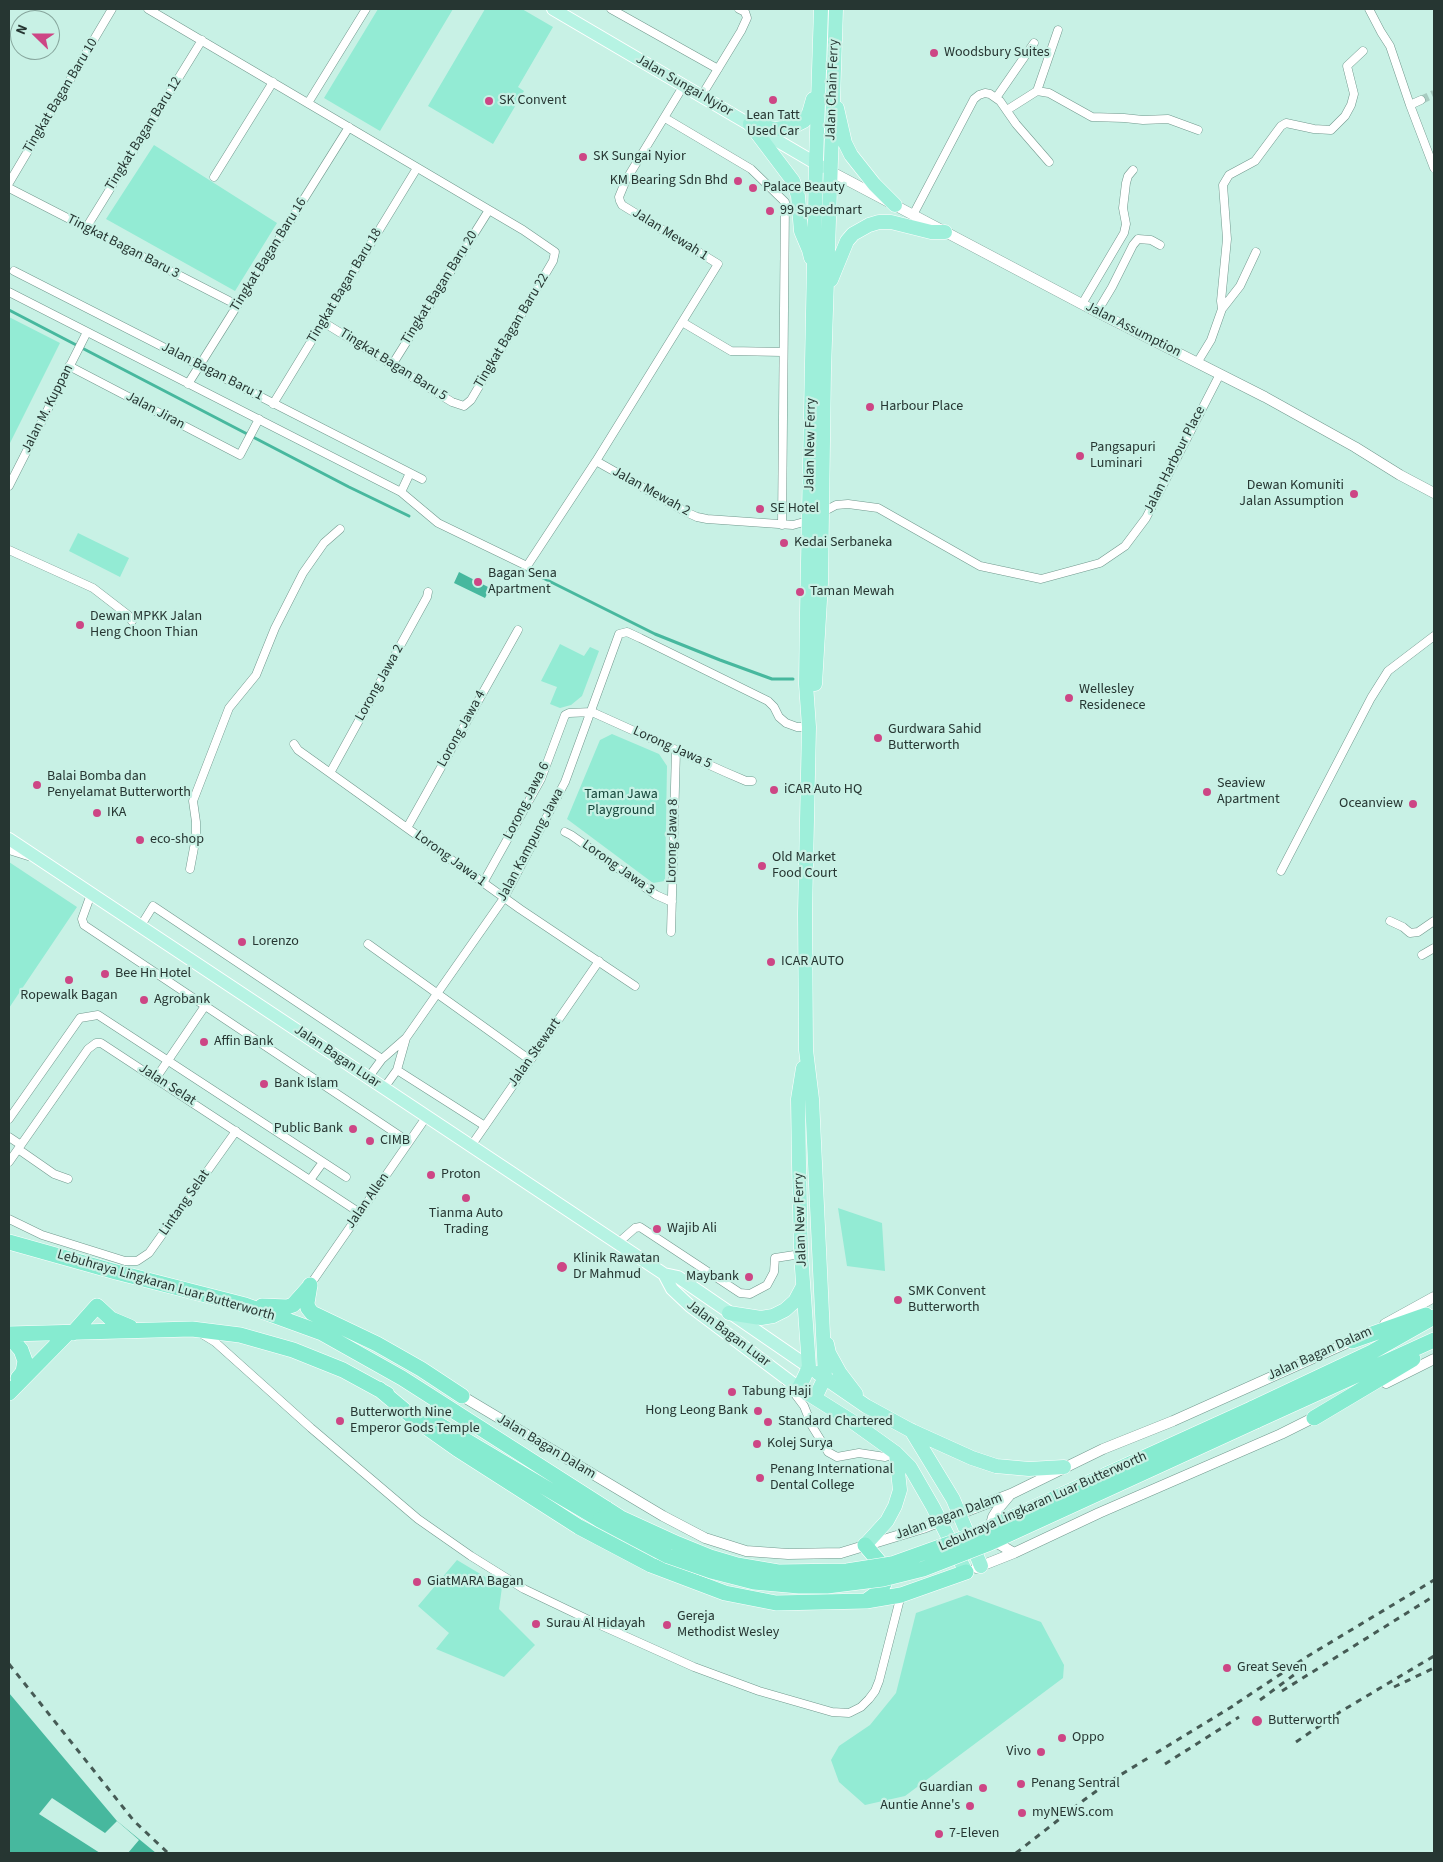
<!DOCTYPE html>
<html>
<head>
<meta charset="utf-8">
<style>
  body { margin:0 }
  #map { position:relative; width:1443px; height:1862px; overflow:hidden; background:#c8f1e5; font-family:"Source Sans 3",sans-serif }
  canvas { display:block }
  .frame { position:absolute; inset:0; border:10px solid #263632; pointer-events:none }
  .north { position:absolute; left:10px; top:10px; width:50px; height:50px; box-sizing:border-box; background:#c8f1e5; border:1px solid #87a69d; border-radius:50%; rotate:292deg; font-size:14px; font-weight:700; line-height:20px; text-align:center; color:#263632 }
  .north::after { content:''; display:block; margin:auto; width:18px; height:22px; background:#cd4685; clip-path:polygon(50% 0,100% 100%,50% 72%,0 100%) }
</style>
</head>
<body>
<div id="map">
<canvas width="1443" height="1862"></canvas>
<div class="frame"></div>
<div class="north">N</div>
</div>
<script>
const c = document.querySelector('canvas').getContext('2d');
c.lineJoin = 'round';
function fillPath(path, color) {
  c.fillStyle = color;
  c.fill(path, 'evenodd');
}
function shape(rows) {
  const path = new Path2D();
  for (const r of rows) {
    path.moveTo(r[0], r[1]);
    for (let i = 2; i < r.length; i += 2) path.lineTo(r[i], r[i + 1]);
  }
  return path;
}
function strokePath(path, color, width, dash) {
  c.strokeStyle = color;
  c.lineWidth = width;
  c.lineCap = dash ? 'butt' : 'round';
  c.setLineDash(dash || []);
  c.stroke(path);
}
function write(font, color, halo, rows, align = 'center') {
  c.font = font + ' "Source Sans 3",sans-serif';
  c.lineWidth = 4.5;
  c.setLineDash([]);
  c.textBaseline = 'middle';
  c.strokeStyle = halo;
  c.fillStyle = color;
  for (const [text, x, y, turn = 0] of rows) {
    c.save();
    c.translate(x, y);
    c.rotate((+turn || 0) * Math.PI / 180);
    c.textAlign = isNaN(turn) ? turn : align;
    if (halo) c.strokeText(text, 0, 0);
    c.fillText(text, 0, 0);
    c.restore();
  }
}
const green = shape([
  [378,9,453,9,380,131,324,98],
  [485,9,522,9,553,27,518,87,524,91,493,144,428,106],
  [154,145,277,223,235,291,106,219],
  [9,317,60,343,9,445],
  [78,533,129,558,120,577,69,551],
  [560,644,584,656,590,647,599,651,582,696,571,705,560,708,550,704,557,687,541,681],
  [612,734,659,754,667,766,665,881,653,883,567,819,600,740],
  [9,862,77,907,9,1008],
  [838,1208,882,1223,885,1271,847,1266],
  [457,1560,502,1587,499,1609,535,1645,504,1677,436,1649,449,1633,418,1606],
  [967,1595,1041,1622,1064,1665,1063,1678,905,1796,865,1805,839,1782,831,1760,839,1746,870,1725,896,1693,916,1613]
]);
const water = shape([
  [459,572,490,588,485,598,454,583],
  [9,1693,117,1821,156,1853,9,1853]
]);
const pier = shape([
  [52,1798,105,1833,117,1821,139,1840,128,1853,100,1853,39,1814]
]);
const stream = shape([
  [9,310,349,487,409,516],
  [523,568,655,634,720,660,772,679,793,679]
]);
const minorTunnel = shape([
  [1421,100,1434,94]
]);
const minor = shape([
  [148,9,523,230,555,252,553,261,471,400,464,406,452,402,323,322],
  [611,9,718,69],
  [1369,9,1381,32,1390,46,1410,105,1434,168],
  [1037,91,1058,30],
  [702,95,741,31,747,18,745,12,739,9],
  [996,98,1034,43],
  [308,103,366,9],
  [1410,105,1421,100],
  [1007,110,1037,91,1049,93,1092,117,1124,118,1143,120,1168,119,1198,130],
  [665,118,751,169,785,202,782,525],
  [214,177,273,82],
  [9,183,112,9],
  [9,188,237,305],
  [913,215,974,99,979,95,985,93,990,94,1000,101,1016,124,1049,162],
  [86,228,202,40],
  [14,271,422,479],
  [9,292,401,492,438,523,527,566,596,461,718,264,622,205,620,201,619,197,626,180,684,85],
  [1082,304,1124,233,1126,224,1123,208,1126,183,1128,176,1133,170],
  [1222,309,1240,286,1256,252],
  [1097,312,1112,287,1133,245,1138,239,1151,240,1160,245],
  [682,322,731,351,782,352],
  [1197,363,1211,340,1222,309,1221,301,1227,239,1223,185,1229,175,1255,161,1281,126,1286,123,1314,129,1331,130,1345,116,1351,105,1354,94,1347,66,1363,51],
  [392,365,489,210],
  [69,366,240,455,259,419],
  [188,384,349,127],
  [273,404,417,168],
  [596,461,688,513,697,517,707,519,793,525,811,520],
  [9,486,87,332],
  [401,492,410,473],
  [821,513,836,505,848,504,878,508,980,566,1041,579,1100,563,1125,546,1146,518,1220,374],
  [9,550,93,588,128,615,132,621],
  [294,744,298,750,520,909,635,986],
  [330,773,427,597,428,592],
  [407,828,518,630],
  [565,832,571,835,656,895,672,902],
  [9,850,28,856],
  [190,869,196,837,196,822,193,801,229,708,256,675,275,628,303,573,324,543,340,529],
  [1281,871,1371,698,1388,671,1434,636],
  [483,883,541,779,565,715,569,713,592,712,725,772,746,781,752,781],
  [91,894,82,919,84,925,409,1142],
  [1390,921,1403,927,1410,933,1418,932,1434,921],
  [140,927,153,906,382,1059],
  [671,932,676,750],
  [368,944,530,1060],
  [1422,955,1434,948],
  [397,1070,485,1126],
  [156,1078,205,1006],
  [368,1078,382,1059,406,1038,504,898,565,782,619,634,627,632,640,638,768,701,774,707,779,717,786,723,797,727,809,727],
  [384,1088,397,1070,406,1038],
  [9,1119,80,1018,98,1015,346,1177],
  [9,1137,21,1145],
  [471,1146,599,961],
  [18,1149,54,1174,68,1179],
  [9,1162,88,1049,96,1043,101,1043,360,1213],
  [310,1180,323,1162],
  [9,1219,42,1235,125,1261,137,1261,149,1253,236,1131],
  [618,1243,635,1228,640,1227,740,1293,750,1294,767,1285,774,1272,775,1258,801,1254],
  [310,1285,427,1116],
  [202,1334,215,1342,311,1428,418,1519,471,1556,524,1589,589,1620,694,1667,759,1691,832,1712,849,1713,861,1707,869,1699,875,1691,879,1681,901,1595],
  [786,1382,804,1406,812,1426,828,1452,837,1457,859,1453,885,1457,896,1453]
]);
const tertiary = shape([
  [830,171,1097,312,1265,397,1355,447,1400,475,1434,493],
  [1385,1324,1434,1297],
  [1386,1383,1434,1359],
  [462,1396,663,1516,705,1538,746,1551,788,1554,841,1553,923,1528,1011,1494,1103,1449,1173,1421,1356,1339],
  [1009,1496,998,1509,993,1517,990,1528,992,1536,999,1544,1014,1553],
  [976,1568,1014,1553,1099,1513,1281,1434,1319,1415]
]);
const primary = shape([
  [553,9,822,167],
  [9,839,664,1274,678,1277,809,1367],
  [664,1274,672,1289,690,1306,799,1388]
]);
const trunk = shape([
  [837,108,845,143,851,155,874,184,895,205],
  [750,124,793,181,798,196,801,231,809,250,811,258],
  [750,124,776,129,794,126,804,121,809,113,813,99],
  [831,280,847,241,853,234,869,225,879,222,891,222,931,232,945,232],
  [815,684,821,583,824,370,836,9],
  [803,1068,798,1099,799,1164,801,1254,809,1367,799,1388,850,1420,896,1453,910,1467,933,1507,966,1572],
  [729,1313,761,1318,773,1316,785,1310,795,1301,803,1286],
  [827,1344,829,1353,840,1373,856,1394],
  [818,1373,866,1406,910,1430,972,1458,996,1466,1029,1469,1064,1467],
  [815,1398,825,1377,812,1099,806,1050,805,913,809,727,806,684,807,612,816,163,821,9],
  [911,1430,953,1499,981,1566],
  [865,1545,887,1521,895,1506,900,1490,896,1453]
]);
const motorway = shape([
  [9,1242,116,1272,245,1305,322,1333,402,1378,607,1509],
  [310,1285,307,1303,308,1308,312,1313,377,1344,421,1369,462,1396],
  [262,1306,287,1307,293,1305,310,1286],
  [73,1333,97,1306,111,1319,130,1327],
  [9,1334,192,1329,240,1335,293,1350,343,1370,387,1394],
  [9,1336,21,1350,25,1361,23,1372,18,1378],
  [1352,1341,1426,1315],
  [379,1389,416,1420,457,1449,579,1527,651,1565,725,1593,776,1603,866,1601,901,1595,966,1572],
  [9,1393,68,1333],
  [1251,1409,1372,1352,1434,1317],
  [1314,1418,1413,1359],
  [433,1421,600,1520],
  [1256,1421,1434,1340],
  [865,1545,881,1564,884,1575,884,1584,877,1593,866,1601]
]);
const rail = shape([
  [9,1664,134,1821,168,1853],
  [1394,1687,1434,1668],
  [1282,1691,1434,1596],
  [1260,1700,1306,1666],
  [1237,1703,1308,1656,1434,1580],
  [1296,1742,1340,1712,1434,1656],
  [1156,1753,1233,1706],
  [1165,1764,1239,1717],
  [1016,1853,1084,1800,1109,1782,1148,1758]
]);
const motorwayBridge = shape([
  [607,1509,621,1518,678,1544,710,1557,737,1565,778,1572,847,1571,892,1564,976,1534,1251,1409],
  [600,1520,668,1556,711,1571,754,1582,799,1586,827,1586,883,1579,923,1569,990,1543,1256,1421]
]);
const markers = [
  [934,53,5,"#cd4685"],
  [773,100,5,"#cd4685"],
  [489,101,5,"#cd4685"],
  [583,157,5,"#cd4685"],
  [738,181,5,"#cd4685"],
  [753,188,5,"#cd4685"],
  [770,211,5,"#cd4685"],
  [870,407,5,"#cd4685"],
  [1080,456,5,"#cd4685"],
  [1354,494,5,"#cd4685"],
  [760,509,5,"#cd4685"],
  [784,543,5,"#cd4685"],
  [478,582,5,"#cd4685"],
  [800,592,5,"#cd4685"],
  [80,625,5,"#cd4685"],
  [1069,698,5,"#cd4685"],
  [878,738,5,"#cd4685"],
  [37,785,5,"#cd4685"],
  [774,790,5,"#cd4685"],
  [1207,792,5,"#cd4685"],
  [1413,804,5,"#cd4685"],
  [97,813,5,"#cd4685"],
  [140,840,5,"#cd4685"],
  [762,866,5,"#cd4685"],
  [242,942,5,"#cd4685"],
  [771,962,5,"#cd4685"],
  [105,974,5,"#cd4685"],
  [69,980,5,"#cd4685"],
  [144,1000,5,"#cd4685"],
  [204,1042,5,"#cd4685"],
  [264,1084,5,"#cd4685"],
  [353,1129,5,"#cd4685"],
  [370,1141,5,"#cd4685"],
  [431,1175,5,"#cd4685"],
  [466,1198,5,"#cd4685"],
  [657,1229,5,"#cd4685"],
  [562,1267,6,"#cd4685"],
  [749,1277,5,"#cd4685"],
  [898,1300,5,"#cd4685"],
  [732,1392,5,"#cd4685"],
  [758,1411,5,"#cd4685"],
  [340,1421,5,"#cd4685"],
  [768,1422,5,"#cd4685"],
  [757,1444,5,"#cd4685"],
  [760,1478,5,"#cd4685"],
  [417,1582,5,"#cd4685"],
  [536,1624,5,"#cd4685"],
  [667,1625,5,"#cd4685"],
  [1227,1668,5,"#cd4685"],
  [1257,1721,6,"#cd4685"],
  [1062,1738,5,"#cd4685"],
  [1041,1752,5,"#cd4685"],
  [1021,1784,5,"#cd4685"],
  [983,1788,5,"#cd4685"],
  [970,1806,5,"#cd4685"],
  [1022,1813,5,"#cd4685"],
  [939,1834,5,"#cd4685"]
];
const poiNames = [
  ["Woodsbury Suites",944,53],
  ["SK Convent",499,101],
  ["Lean Tatt",773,116,"center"],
  ["Used Car",773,132,"center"],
  ["SK Sungai Nyior",593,157],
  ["KM Bearing Sdn Bhd",728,181,"right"],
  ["Palace Beauty",763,188],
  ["99 Speedmart",780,211],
  ["Harbour Place",880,407],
  ["Pangsapuri",1090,448],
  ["Luminari",1090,464],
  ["Dewan Komuniti",1344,486,"right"],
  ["Jalan Assumption",1344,502,"right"],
  ["SE Hotel",770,509],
  ["Kedai Serbaneka",794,543],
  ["Bagan Sena",488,574],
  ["Apartment",488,590],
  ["Taman Mewah",810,592],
  ["Dewan MPKK Jalan",90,617],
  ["Heng Choon Thian",90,633],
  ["Wellesley",1079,690],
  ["Residenece",1079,706],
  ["Gurdwara Sahid",888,730],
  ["Butterworth",888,746],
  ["Balai Bomba dan",47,777],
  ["Penyelamat Butterworth",47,793],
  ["Seaview",1217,784],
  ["Apartment",1217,800],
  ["iCAR Auto HQ",784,790],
  ["Oceanview",1403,804,"right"],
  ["IKA",107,813],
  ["eco-shop",150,840],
  ["Old Market",772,858],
  ["Food Court",772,874],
  ["Lorenzo",252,942],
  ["ICAR AUTO",781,962],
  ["Bee Hn Hotel",115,974],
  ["Ropewalk Bagan",69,996,"center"],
  ["Agrobank",154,1000],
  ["Affin Bank",214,1042],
  ["Bank Islam",274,1084],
  ["Public Bank",343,1129,"right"],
  ["CIMB",380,1141],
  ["Proton",441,1175],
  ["Tianma Auto",466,1214,"center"],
  ["Trading",466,1230,"center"],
  ["Wajib Ali",667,1229],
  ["Klinik Rawatan",573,1259],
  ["Dr Mahmud",573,1275],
  ["Maybank",739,1277,"right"],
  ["SMK Convent",908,1292],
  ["Butterworth",908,1308],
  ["Tabung Haji",742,1392],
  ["Hong Leong Bank",748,1411,"right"],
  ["Butterworth Nine",350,1413],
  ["Emperor Gods Temple",350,1429],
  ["Standard Chartered",778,1422],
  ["Kolej Surya",767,1444],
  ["Penang International",770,1470],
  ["Dental College",770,1486],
  ["GiatMARA Bagan",427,1582],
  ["Gereja",677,1617],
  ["Methodist Wesley",677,1633],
  ["Surau Al Hidayah",546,1624],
  ["Great Seven",1237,1668],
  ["Butterworth",1268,1721],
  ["Oppo",1072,1738],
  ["Vivo",1031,1752,"right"],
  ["Penang Sentral",1031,1784],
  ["Guardian",973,1788,"right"],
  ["Auntie Anne's",960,1806,"right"],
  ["myNEWS.com",1032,1813],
  ["7-Eleven",949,1834]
];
const streetNames = [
  ["Jalan Sungai Nyior",684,86,30],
  ["Jalan Chain Ferry",833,90,-88],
  ["Tingkat Bagan Baru 10",61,96,-59],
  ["Tingkat Bagan Baru 12",144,134,-58],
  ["Jalan Mewah 1",670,235,32],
  ["Tingkat Bagan Baru 3",123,247,27],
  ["Tingkat Bagan Baru 16",269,255,-58],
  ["Tingkat Bagan Baru 18",345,286,-59],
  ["Tingkat Bagan Baru 20",440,288,-58],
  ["Jalan Assumption",1133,330,27],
  ["Tingkat Bagan Baru 22",512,331,-59],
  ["Tingkat Bagan Baru 5",393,365,32],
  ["Jalan Bagan Baru 1",212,372,27],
  ["Jalan M. Kuppan",48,409,-63],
  ["Jalan Jiran",155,411,28],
  ["Jalan New Ferry",811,445,-89],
  ["Jalan Harbour Place",1175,460,-63],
  ["Jalan Mewah 2",651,492,29],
  ["Lorong Jawa 2",380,683,-61],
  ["Lorong Jawa 4",462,729,-61],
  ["Lorong Jawa 5",672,748,24],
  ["Lorong Jawa 6",527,801,-63],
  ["Lorong Jawa 8",673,841,-89],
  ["Jalan Kampung Jawa",531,845,-62],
  ["Lorong Jawa 1",450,859,36],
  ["Lorong Jawa 3",618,868,35],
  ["Jalan Stewart",535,1053,-55],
  ["Jalan Bagan Luar",337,1057,34],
  ["Jalan Selat",167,1085,33],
  ["Jalan Allen",368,1201,-55],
  ["Lintang Selat",185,1203,-55],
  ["Jalan New Ferry",801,1220,-92],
  ["Lebuhraya Lingkaran Luar Butterworth",166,1286,16],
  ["Jalan Bagan Luar",728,1334,37],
  ["Jalan Bagan Dalam",1320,1354,-24],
  ["Jalan Bagan Dalam",546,1447,31],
  ["Lebuhraya Lingkaran Luar Butterworth",1043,1502,-24],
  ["Jalan Bagan Dalam",949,1517,-20]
];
const parkNames = [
  ["Taman Jawa",621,795],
  ["Playground",621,811]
];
fillPath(green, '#93ebd4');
fillPath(water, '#47b89e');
fillPath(pier, '#c8f1e5');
strokePath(stream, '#47b89e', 3);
strokePath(minorTunnel, '#a8ccc1', 8, [8, 4]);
strokePath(minor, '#71988d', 9);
strokePath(tertiary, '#71988d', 11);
strokePath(primary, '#fff', 14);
strokePath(trunk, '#fff', 15);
strokePath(motorway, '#fff', 16);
strokePath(minor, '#fff', 8);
strokePath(tertiary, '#fff', 10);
strokePath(primary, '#b6f3e3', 12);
strokePath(trunk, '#9eefda', 14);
strokePath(motorway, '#86ebd0', 15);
strokePath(rail, '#465b55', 3, [6, 6]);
strokePath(motorwayBridge, '#fff', 16, []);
strokePath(motorwayBridge, '#86ebd0', 15);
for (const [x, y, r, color] of markers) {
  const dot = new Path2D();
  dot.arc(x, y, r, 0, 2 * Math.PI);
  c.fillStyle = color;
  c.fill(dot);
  strokePath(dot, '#c8f1e5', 2);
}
write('14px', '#263632', '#c8f1e5', poiNames, 'left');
write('14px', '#263632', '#c8f1e5', streetNames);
write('14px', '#14453a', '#c8f1e5', parkNames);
</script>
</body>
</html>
